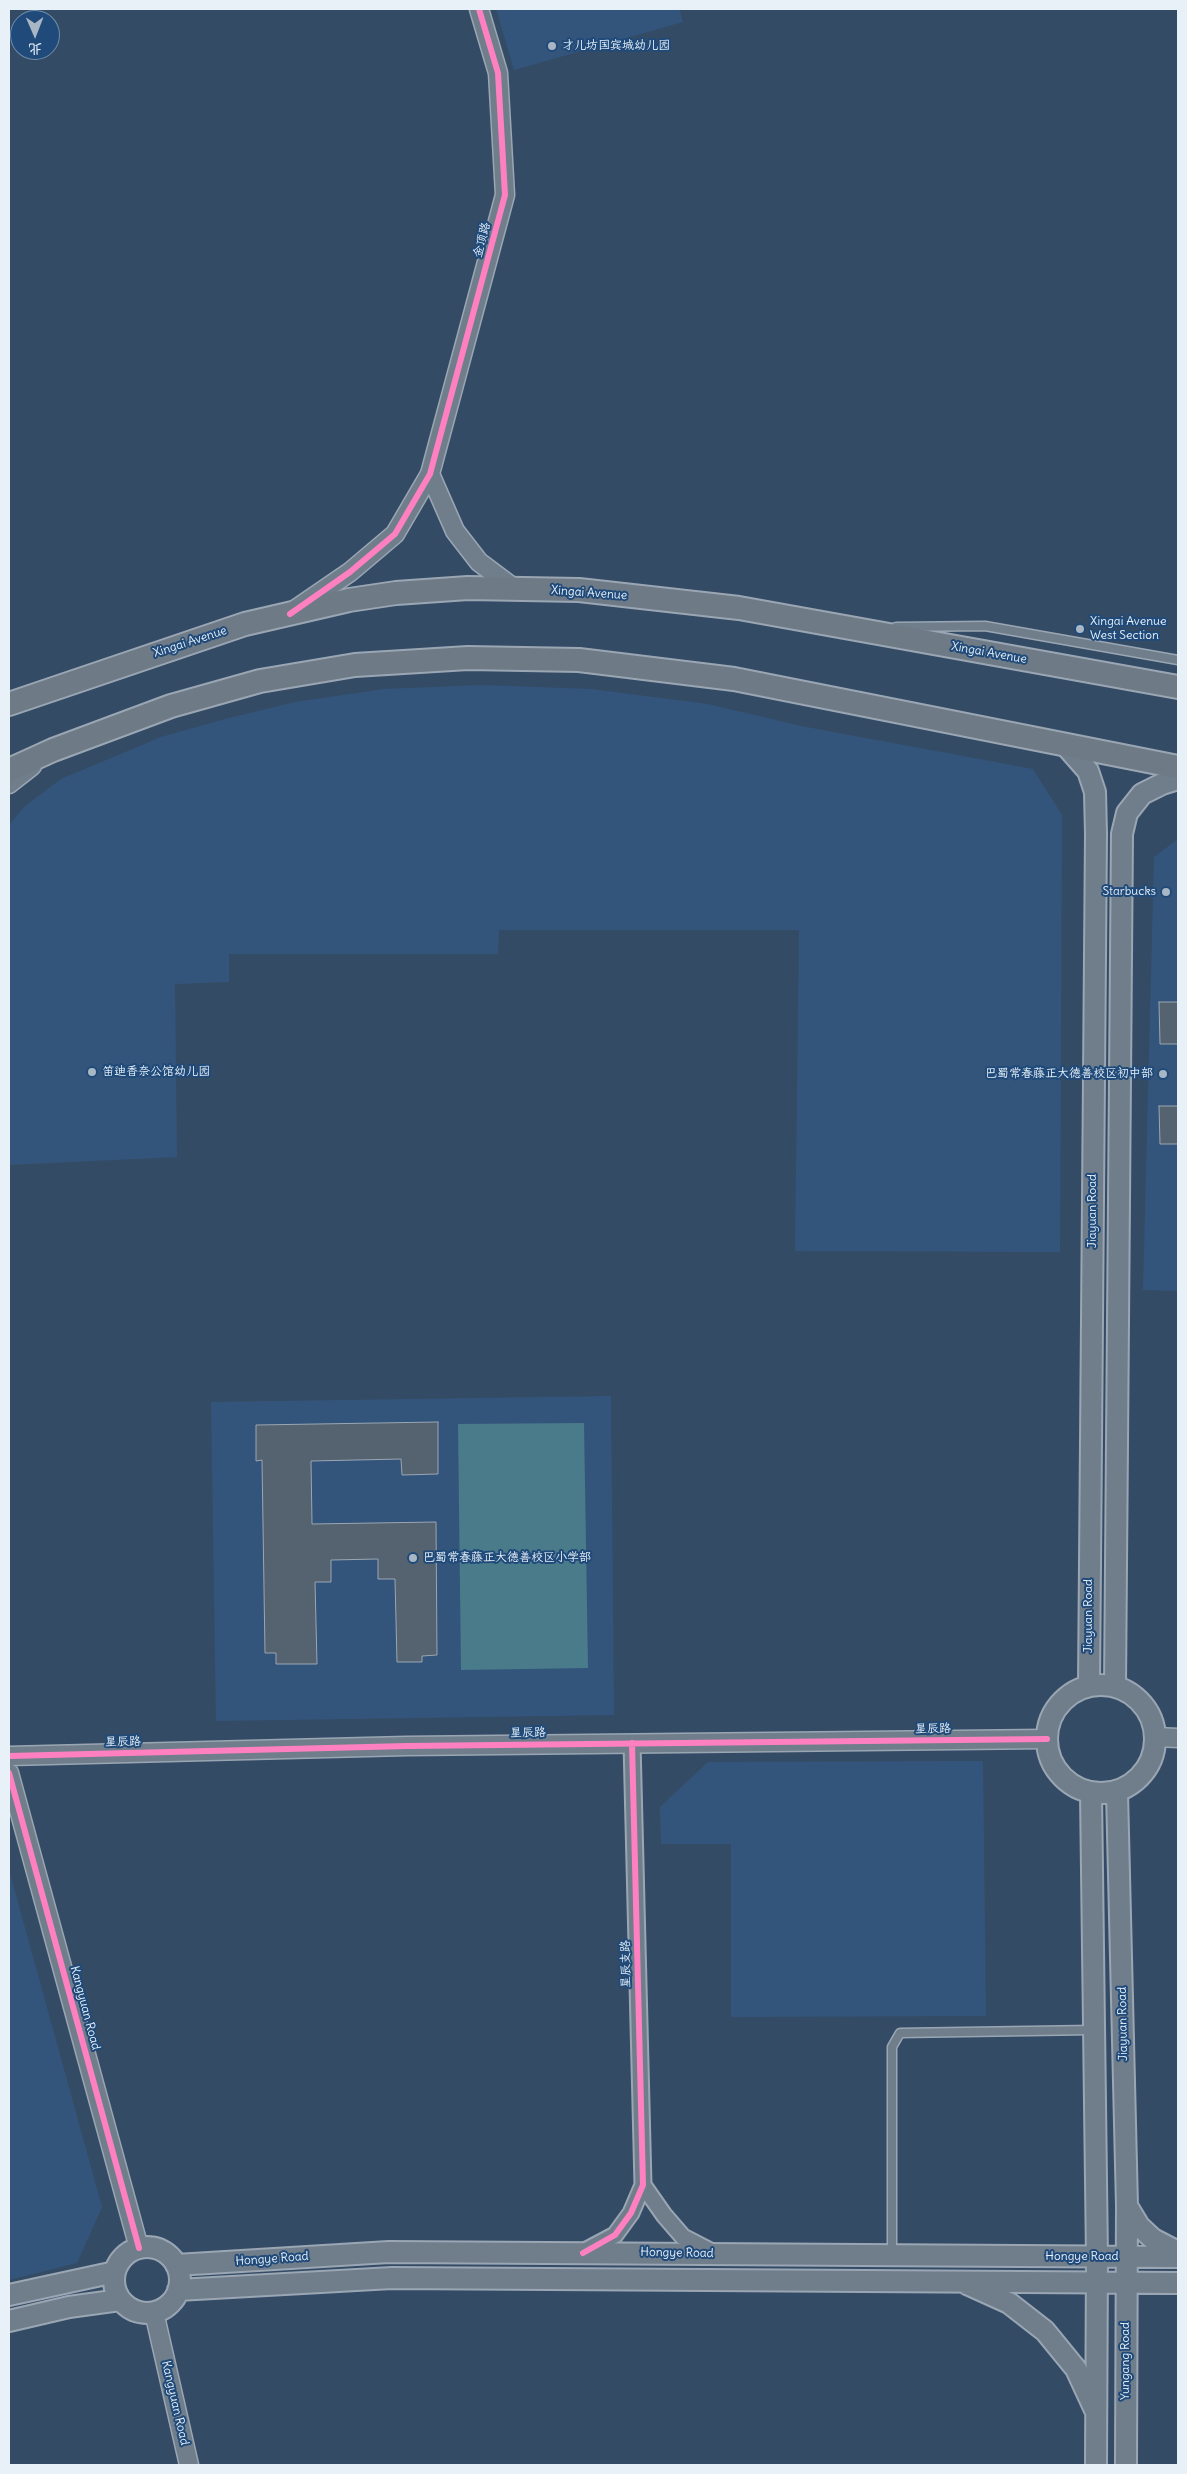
<!DOCTYPE html>
<html>
<head>
<meta charset="utf-8">
<style>
  body { margin:0 }
  #map { position:relative; width:1187px; height:2474px; overflow:hidden; background:#344b65; font-family:Delius,"LXGW WenKai TC",sans-serif }
  canvas { display:block }
  .frame { position:absolute; inset:0; border:10px solid #e8f1f8; pointer-events:none }
  .north { position:absolute; left:10px; top:10px; width:50px; height:50px; box-sizing:border-box; background:#1f4a7a; border:1px solid #6f8dac; border-radius:50%; rotate:179deg; font-size:14px; font-weight:700; line-height:20px; text-align:center; color:#e8f1f8 }
  .north::after { content:''; display:block; margin:auto; width:18px; height:22px; background:#a9b7c5; clip-path:polygon(50% 0,100% 100%,50% 72%,0 100%) }
</style>
</head>
<body>
<div id="map">
<canvas width="1187" height="2474"></canvas>
<div class="frame"></div>
<div class="north">北</div>
</div>
<script>
const c = document.querySelector('canvas').getContext('2d');
c.lineJoin = 'round';
function fillPath(path, color) {
  c.fillStyle = color;
  c.fill(path, 'evenodd');
}
function shape(rows) {
  const path = new Path2D();
  for (const r of rows) {
    if (r.length === 3) {
      path.moveTo(r[0] + r[2], r[1]);
      path.arc(r[0], r[1], r[2], 0, 2 * Math.PI);
      continue;
    }
    path.moveTo(r[0], r[1]);
    for (let i = 2; i < r.length; i += 2) path.lineTo(r[i], r[i + 1]);
  }
  return path;
}
function strokePath(path, color, width, dash) {
  c.strokeStyle = color;
  c.lineWidth = width;
  c.lineCap = dash ? 'butt' : 'round';
  c.setLineDash(dash || []);
  c.stroke(path);
}
function write(font, color, halo, rows, align = 'center') {
  c.font = font + ' Delius,"LXGW WenKai TC",sans-serif';
  c.lineWidth = 4;
  c.setLineDash([]);
  c.textBaseline = 'middle';
  c.strokeStyle = halo;
  c.fillStyle = color;
  for (const [text, x, y, turn = 0] of rows) {
    c.save();
    c.translate(x, y);
    c.rotate((+turn || 0) * Math.PI / 180);
    c.textAlign = isNaN(turn) ? turn : align;
    if (halo) c.strokeText(text, 0, 0);
    c.fillText(text, 0, 0);
    c.restore();
  }
}
const built = shape([
  [496,9,679,9,683,22,514,70],
  [481,685,591,689,708,704,801,726,1033,769,1062,815,1060,1252,795,1251,799,930,499,930,498,954,229,954,229,982,175,984,177,1157,9,1165,9,825,25,806,61,779,161,737,225,719,295,702,384,689],
  [1178,839,1178,1291,1143,1290,1154,857],
  [611,1396,614,1715,216,1721,211,1402],
  [983,1761,986,2016,731,2017,731,1844,661,1844,660,1807,708,1762],
  [9,1870,102,2207,77,2263,9,2280]
]);
const green = shape([
  [584,1423,588,1668,461,1670,458,1424]
]);
const building = shape([
  [1159,1002,1178,1002,1178,1044,1160,1044,1159,1002],
  [1159,1106,1178,1106,1178,1144,1160,1144,1159,1106],
  [438,1422,438,1474,402,1475,401,1459,311,1461,312,1524,436,1522,437,1655,422,1656,422,1662,397,1662,395,1579,378,1579,378,1559,331,1560,331,1582,315,1582,317,1664,276,1664,276,1653,265,1653,262,1460,256,1461,256,1425,438,1422]
]);
const service = shape([
  [896,627,985,626,1178,660],
  [892,2253,892,2047,900,2033,1093,2030]
]);
const minor = shape([
  [643,2185,664,2215,683,2237,714,2253],
  [583,2252,615,2235,631,2213,643,2185,632,1743]
]);
const tertiary = shape([
  [430,474,455,531,479,562,515,589],
  [296,609,350,572,395,534,430,474,505,195,498,73,479,9],
  [9,784,32,766],
  [1156,1737,1178,1738],
  [9,1756,407,1746,1047,1739],
  [9,1773,139,2248],
  [154,2312,189,2465]
]);
const secondary = shape([
  [1066,746,1088,771,1095,792,1096,834,1089,1685],
  [1101,1739,54],
  [1115,1686,1122,834,1127,813,1142,794,1162,784,1178,779],
  [1117,1792,1127,2206,1126,2465],
  [1091,1793,1097,2258,1096,2465],
  [1127,2206,1139,2226,1153,2239,1178,2252],
  [147,2280,33],
  [176,2265,389,2252,1178,2257],
  [967,2284,1009,2303,1045,2331,1076,2369,1095,2410],
  [178,2290,392,2278,1178,2283],
  [9,2295,115,2272],
  [9,2321,69,2307,120,2300]
]);
const primary = shape([
  [9,704,245,624,349,600,396,593,468,588,579,590,739,608,1178,687],
  [9,770,53,750,171,706,260,681,355,665,468,658,579,660,734,679,1178,767]
]);
const cycleway = shape([
  [290,614,350,572,395,534,430,474,505,195,498,73,479,9],
  [9,1756,407,1746,1047,1739],
  [9,1773,139,2248],
  [583,2253,615,2235,631,2213,643,2185,632,1743]
]);
const markers = [
  [552,46,5,"#a9b7c5"],
  [1080,629,5,"#a9b7c5"],
  [1166,892,5,"#a9b7c5"],
  [92,1072,5,"#a9b7c5"],
  [1163,1074,5,"#a9b7c5"],
  [413,1558,5,"#a9b7c5"]
];
const poiNames = [
  ["才儿坊国宾城幼儿园",562,46],
  ["Xingai Avenue",1090,622],
  ["West Section",1090,636],
  ["Starbucks",1156,892,"right"],
  ["笛迪香奈公馆幼儿园",102,1072],
  ["巴蜀常春藤正大德善校区初中部",1153,1074,"right"],
  ["巴蜀常春藤正大德善校区小学部",423,1558]
];
const streetNames = [
  ["金顶路",482,240,-75],
  ["Xingai Avenue",589,593,4],
  ["Xingai Avenue",190,642,-18],
  ["Xingai Avenue",989,653,10],
  ["Jiayuan Road",1093,1211,-90],
  ["Jiayuan Road",1089,1616,-90],
  ["星辰路",933,1729,-1],
  ["星辰路",528,1733,-1],
  ["星辰路",123,1742,-1],
  ["星辰支路",626,1964,-91],
  ["Kangyuan Road",85,2008,75],
  ["Jiayuan Road",1123,2024,-91],
  ["Hongye Road",677,2253,1],
  ["Hongye Road",1082,2257],
  ["Hongye Road",272,2259,-4],
  ["Yungang Road",1126,2361,-90],
  ["Kangyuan Road",175,2403,77]
];
fillPath(built, '#34557b');
fillPath(green, '#4a7b8b');
fillPath(building, '#556371');
strokePath(building, '#9aa6b3', 1);
strokePath(service, '#9aa6b3', 11);
strokePath(minor, '#9aa6b3', 19);
strokePath(tertiary, '#9aa6b3', 21);
strokePath(secondary, '#9aa6b3', 24);
strokePath(primary, '#9aa6b3', 26);
strokePath(service, '#707e8c', 8);
strokePath(minor, '#707e8c', 15);
strokePath(tertiary, '#707e8c', 18);
strokePath(secondary, '#707e8c', 20);
strokePath(primary, '#6e7a86', 22);
strokePath(cycleway, '#ff80c0', 6);
for (const [x, y, r, color] of markers) {
  const dot = new Path2D();
  dot.arc(x, y, r, 0, 2 * Math.PI);
  c.fillStyle = color;
  c.fill(dot);
  strokePath(dot, '#1f4a7a', 2);
}
write('12px', '#e8f1f8', '#1f4a7a', poiNames, 'left');
write('12px', '#e8f1f8', '#1f4a7a', streetNames);
</script>
</body>
</html>
